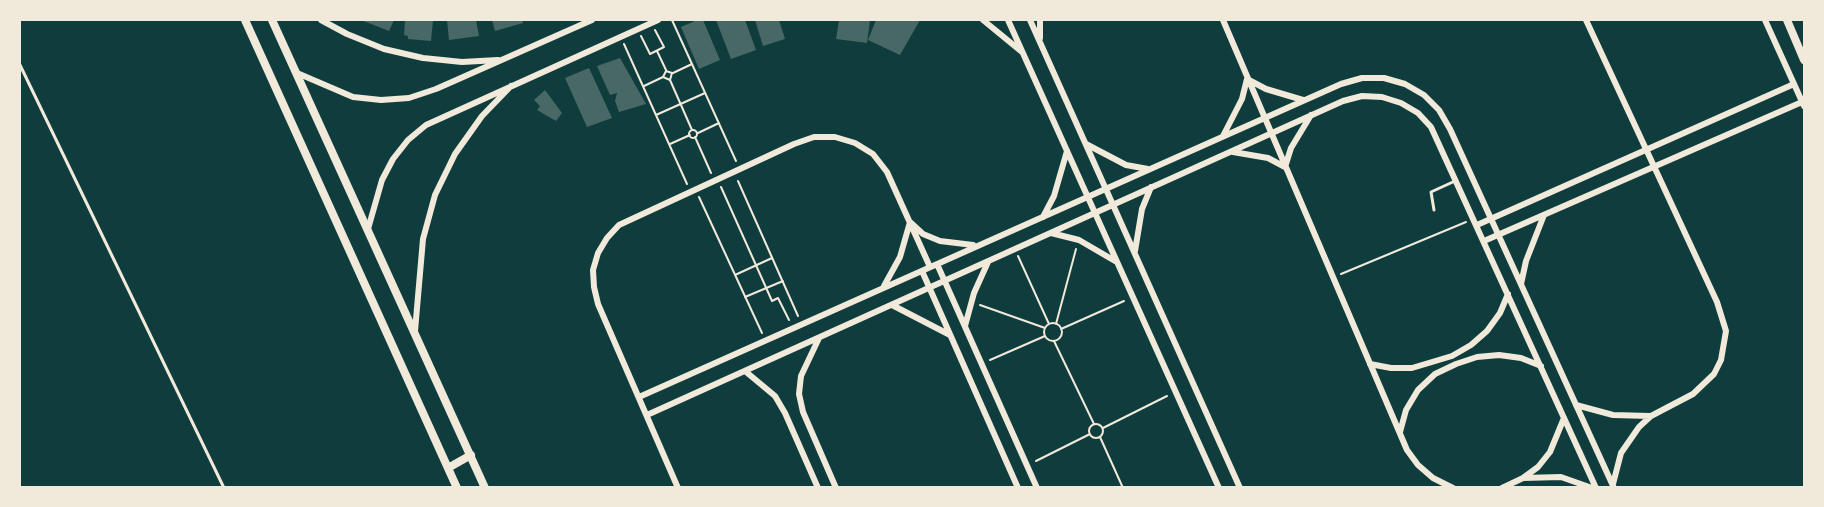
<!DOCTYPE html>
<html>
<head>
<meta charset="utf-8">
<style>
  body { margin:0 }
  #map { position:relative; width:1824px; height:507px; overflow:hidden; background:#0f3d3e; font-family:Helvetica,sans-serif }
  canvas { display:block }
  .frame { position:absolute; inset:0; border:21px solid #f1e9da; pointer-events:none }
</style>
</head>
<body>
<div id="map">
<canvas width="1824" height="507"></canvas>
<div class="frame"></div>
</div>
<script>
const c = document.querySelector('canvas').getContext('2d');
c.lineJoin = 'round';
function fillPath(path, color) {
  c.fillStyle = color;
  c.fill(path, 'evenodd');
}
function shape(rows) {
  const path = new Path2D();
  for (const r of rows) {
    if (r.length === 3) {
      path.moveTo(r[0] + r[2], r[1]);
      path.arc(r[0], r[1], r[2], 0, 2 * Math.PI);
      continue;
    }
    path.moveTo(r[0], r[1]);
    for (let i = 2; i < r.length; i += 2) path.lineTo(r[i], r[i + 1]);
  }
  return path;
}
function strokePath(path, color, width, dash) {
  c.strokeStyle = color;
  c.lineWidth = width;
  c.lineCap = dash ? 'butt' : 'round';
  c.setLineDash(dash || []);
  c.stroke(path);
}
const building = shape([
  [361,20,394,20,389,31],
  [405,20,433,20,431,41,408,39,408,36,404,35],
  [447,20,476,20,479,36,449,40],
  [492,20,522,20,523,23,495,31],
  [697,20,703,20,720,60,699,69,681,27],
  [716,20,745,20,756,50,731,59],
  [755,20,779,20,785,39,763,46],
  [839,20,870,20,867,43,836,39],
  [876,20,920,20,900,55,868,40],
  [620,58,646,104,619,112,615,101,617,93,610,95,597,66],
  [589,68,612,118,587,127,565,78],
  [545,90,562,113,556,121,537,110,540,106,534,100]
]);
const path = shape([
  [672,20,736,161],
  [641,36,650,54,664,47,655,30],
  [624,44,687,184],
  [657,51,666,70],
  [673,73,692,64],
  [670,80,672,73,666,71,663,77,670,80,692,130],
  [644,86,663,77],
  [656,115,705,93],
  [693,134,4],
  [698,133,719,123],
  [695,137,711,173],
  [670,144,690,135],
  [738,181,798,316],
  [721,187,772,301,778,298,789,320],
  [699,197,762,333],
  [1018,256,1049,324],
  [1341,274,1466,222],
  [735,275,772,258],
  [745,297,783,281],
  [980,305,1045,328],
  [1053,332,9],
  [1056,324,1076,249],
  [1061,329,1124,301],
  [1054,341,1094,424],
  [990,360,1045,336],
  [1096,431,7],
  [1103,428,1167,396],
  [1100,437,1123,488],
  [1036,461,1090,434]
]);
const service = shape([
  [20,65,224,488],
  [1434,210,1431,192,1455,181]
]);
const minor = shape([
  [321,20,347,34,384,49,423,58,462,62,498,60],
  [983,20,1022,52],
  [1008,20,1219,488],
  [1030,20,1240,488],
  [1040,20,1040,38],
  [1223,20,1407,450,1418,465,1433,478,1453,488],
  [1586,20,1717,302,1726,331,1721,360,1714,374,1693,394,1651,416,1639,427,1621,453,1613,484],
  [1765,20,1804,106],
  [297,73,353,97,381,100,409,98,436,89,592,20],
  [1223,136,1242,99,1247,79,1266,89,1303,100],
  [1086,144,1126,165,1148,169],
  [1233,152,1268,158,1285,167,1291,148,1311,115],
  [1043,217,1054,196,1067,151],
  [1477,225,1794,84],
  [368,229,382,180,393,159,408,140,426,125,658,20],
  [1051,233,1079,240,1115,261],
  [1484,241,1802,102],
  [1135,251,1142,209,1151,187],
  [937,264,1037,488],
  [922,271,1018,488],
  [1521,284,1526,261,1544,215],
  [884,286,900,257,910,222,923,234,940,241,973,245],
  [892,305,950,335],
  [965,326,974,293,988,262],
  [415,331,423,239,435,195,455,154,482,116,511,86],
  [819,338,801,376,799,394,803,412,836,488],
  [1370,364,1391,368,1412,368,1452,356,1471,345,1487,331,1500,313,1508,294],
  [745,371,775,396,785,413,818,488],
  [639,397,1341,84,1362,78,1384,78,1405,84,1424,95,1439,110,1450,129,1614,488],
  [1576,405,1613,415,1650,416],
  [647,415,1343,101,1362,96,1382,97,1401,103,1418,113,1431,127,1596,488],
  [1400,432,1406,410,1418,390,1435,374,1456,364,1477,357,1499,355,1521,358,1541,366],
  [1523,478,1561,477,1592,488],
  [678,488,598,304,594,287,593,270,598,253,607,238,619,225,794,144,814,137,835,137,855,143,873,154,887,172,930,267],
  [1502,488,1523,478,1538,467,1550,452,1564,418]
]);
const tertiary = shape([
  [1787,20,1804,60]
]);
const secondary = shape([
  [245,20,457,488],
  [272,20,485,488],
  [448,468,471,455]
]);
fillPath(building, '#486865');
strokePath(path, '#f1e9da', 2);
strokePath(service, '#f1e9da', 3);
strokePath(minor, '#f1e9da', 6);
strokePath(tertiary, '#f1e9da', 8);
strokePath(secondary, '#f1e9da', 8);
</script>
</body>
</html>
